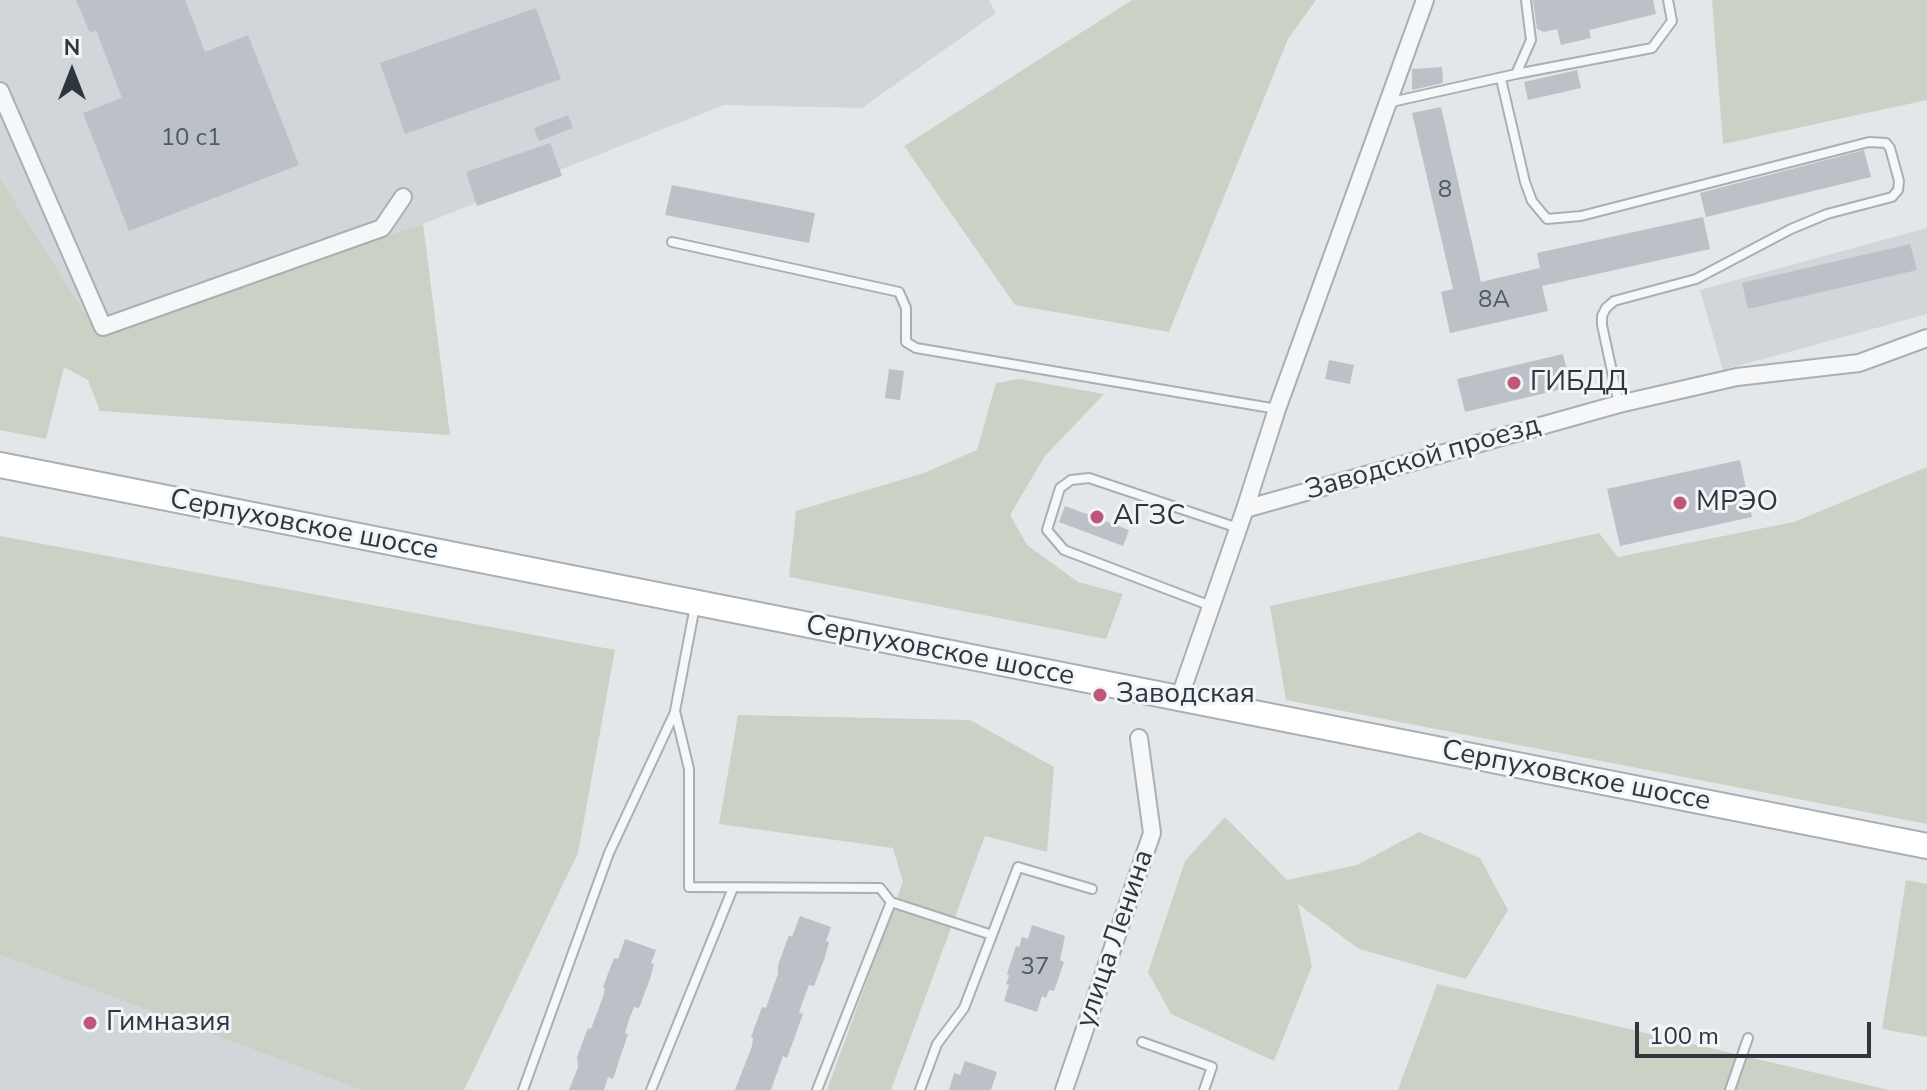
<!DOCTYPE html>
<html>
<head>
<meta charset="utf-8">
<style>
  body { margin:0 }
  #map { position:relative; width:1927px; height:1090px; overflow:hidden; background:#e3e7e9; font-family:"Nunito Sans",sans-serif }
  canvas { display:block }
  .north { position:absolute; left:32px; top:32px; width:80px; height:80px; -webkit-text-stroke:6px #f2f5f7; paint-order:stroke; rotate:0deg; font-size:22px; font-weight:700; line-height:32px; text-align:center; color:#2d3740 }
  .north::after { content:''; display:block; margin:auto; width:28px; height:36px; background:#2d3740; clip-path:polygon(50% 0,100% 100%,50% 72%,0 100%) }
  .scale { position:absolute; left:1635px; top:1022px; width:236px; height:36px; box-sizing:border-box; border:4px solid #2d3740; border-top:0; padding-left:10px; font-size:24px; line-height:28px; white-space:nowrap; color:#2d3740; -webkit-text-stroke:6px #f2f5f7; paint-order:stroke }
</style>
</head>
<body>
<div id="map">
<canvas width="1927" height="1090"></canvas>
<div class="north">N</div>
<div class="scale">100 m</div>
</div>
<script>
const c = document.querySelector('canvas').getContext('2d');
c.lineJoin = 'round';
function fillPath(path, color) {
  c.fillStyle = color;
  c.fill(path, 'evenodd');
}
function shape(rows) {
  const path = new Path2D();
  for (const r of rows) {
    path.moveTo(r[0], r[1]);
    for (let i = 2; i < r.length; i += 2) path.lineTo(r[i], r[i + 1]);
  }
  return path;
}
function strokePath(path, color, width, dash) {
  c.strokeStyle = color;
  c.lineWidth = width;
  c.lineCap = dash ? 'butt' : 'round';
  c.setLineDash(dash || []);
  c.stroke(path);
}
function write(font, color, halo, rows, align = 'center') {
  c.font = font + ' "Nunito Sans",sans-serif';
  c.lineWidth = 6;
  c.setLineDash([]);
  c.textBaseline = 'middle';
  c.strokeStyle = halo;
  c.fillStyle = color;
  for (const [text, x, y, turn = 0] of rows) {
    c.save();
    c.translate(x, y);
    c.rotate((+turn || 0) * Math.PI / 180);
    c.textAlign = isNaN(turn) ? turn : align;
    if (halo) c.strokeText(text, 0, 0);
    c.fillText(text, 0, 0);
    c.restore();
  }
}
const built = shape([
  [0,0,989,0,996,13,862,108,724,105,423,224,95,329,0,178],
  [1927,228,1927,314,1723,370,1700,290],
  [0,955,361,1090,0,1090]
]);
const green = shape([
  [1132,0,1316,0,1288,39,1169,332,1015,305,904,146],
  [1712,0,1927,0,1927,100,1723,144],
  [0,178,95,329,423,224,450,435,100,411,88,380,64,367,46,439,0,430],
  [1019,379,1104,394,1045,456,1010,515,1027,545,1078,582,1123,594,1106,639,789,577,796,511,924,473,977,450,996,383],
  [1927,467,1927,824,1286,700,1270,606,1599,533,1618,557,1794,522],
  [0,536,615,650,578,853,464,1090,361,1090,0,955],
  [738,715,970,720,1054,767,1047,852,985,836,891,1090,827,1090,903,882,893,848,719,824],
  [1225,817,1287,880,1357,865,1419,832,1480,858,1508,910,1466,979,1359,949,1298,904,1312,966,1274,1061,1171,1014,1148,972,1185,861],
  [1906,880,1927,884,1927,1037,1882,1029],
  [1437,984,1889,1090,1398,1090]
]);
const building = shape([
  [76,0,185,0,205,52,248,35,299,165,129,231,83,113,122,98,96,30,90,33],
  [1533,0,1653,0,1656,14,1589,30,1591,38,1561,45,1557,29,1544,32,1537,29],
  [536,8,561,79,405,134,380,63],
  [1442,67,1443,83,1412,90,1412,69],
  [1577,70,1581,88,1528,100,1524,82],
  [1441,107,1481,282,1540,268,1537,253,1703,217,1710,249,1542,286,1548,311,1450,333,1441,292,1453,289,1412,113],
  [568,115,573,128,539,141,534,128],
  [550,143,562,176,477,206,466,172],
  [1864,150,1871,177,1706,217,1700,193],
  [672,185,815,213,809,243,665,215],
  [1910,244,1917,270,1748,309,1742,283],
  [1563,354,1571,387,1465,412,1457,379],
  [1329,360,1354,365,1350,384,1325,379],
  [889,369,904,371,900,400,885,398],
  [1740,460,1752,517,1620,546,1607,489],
  [1065,506,1129,530,1123,546,1059,522],
  [800,916,831,927,826,941,829,942,825,957,814,986,809,985,799,1012,803,1014,787,1058,783,1056,771,1090,735,1090,752,1046,753,1038,751,1037,762,1007,766,1008,778,974,778,965,789,935,792,937],
  [1032,925,1065,936,1060,960,1064,962,1054,991,1049,990,1046,998,1042,996,1037,1012,1004,1001,1009,985,1006,984,1009,976,1007,974,1016,946,1019,947,1022,937,1028,939],
  [625,939,656,950,651,963,654,964,650,979,639,1008,634,1007,629,1020,625,1033,628,1034,613,1079,608,1077,604,1090,569,1090,578,1067,577,1057,588,1028,591,1029,603,997,605,988,603,987,614,958,618,959],
  [965,1061,997,1072,991,1090,949,1090,954,1073,960,1075]
]);
const lane = shape([
  [1516,74,1652,48,1672,21,1668,0],
  [1501,79,1525,182,1532,201,1547,219,1581,216,1869,142,1886,143,1890,148,1899,181,1898,190,1892,197,1827,214,1791,229,1696,279,1614,301,1606,308,1602,316,1602,325,1619,404],
  [1387,103,1516,74,1531,40,1526,0],
  [672,242,899,292,906,308,906,342,916,348,1277,409],
  [695,606,675,711,689,769,689,887,880,888,891,902,817,1090],
  [1211,606,1064,550,1047,530,1060,488,1071,480,1089,478,1238,528],
  [891,902,992,935,964,1008,937,1044,920,1090],
  [992,935,1018,867,1092,889],
  [1142,1042,1212,1067,1204,1090],
  [523,1090,609,853,675,712],
  [651,1090,733,888],
  [1730,1090,1748,1038]
]);
const street = shape([
  [0,91,103,327,382,228,403,197],
  [1245,509,1619,404,1737,377,1859,363,1927,338],
  [1179,699,1245,509,1277,409,1425,0],
  [1064,1090,1152,833,1139,738]
]);
const secondary = shape([
  [0,465,1927,846]
]);
const markers = [
  [1514,383,8,"#c05679"],
  [1680,503,8,"#c05679"],
  [1097,517,8,"#c05679"],
  [1100,695,8,"#c05679"],
  [90,1023,8,"#c05679"]
];
const numberNames = [
  ["10 с1",191,139],
  ["8",1445,191],
  ["8А",1494,301],
  ["37",1035,968]
];
const poiNames = [
  ["ГИБДД",1530,383],
  ["МРЭО",1696,503],
  ["АГЗС",1113,517],
  ["Заводская",1116,695],
  ["Гимназия",106,1023]
];
const streetNames = [
  ["Заводской проезд",1423,459,-16],
  ["Серпуховское шоссе",304,526,11],
  ["Серпуховское шоссе",940,652,11],
  ["Серпуховское шоссе",1576,777,11],
  ["улица Ленина",1116,939,-71]
];
fillPath(built, '#d1d6db');
fillPath(green, '#cbd2c5');
fillPath(building, '#bbc1c6');
strokePath(lane, '#a9afb3', 12);
strokePath(street, '#a9afb3', 20);
strokePath(secondary, '#a9afb3', 28);
strokePath(lane, '#f5f7f8', 8);
strokePath(street, '#f5f7f8', 16);
strokePath(secondary, '#fff', 24);
for (const [x, y, r, color] of markers) {
  const dot = new Path2D();
  dot.arc(x, y, r, 0, 2 * Math.PI);
  c.fillStyle = color;
  c.fill(dot);
  strokePath(dot, '#f2f5f7', 3);
}
write('24px', '#505a62', null, numberNames);
write('28px', '#2d3740', '#f2f5f7', poiNames, 'left');
write('28px', '#2d3740', '#f2f5f7', streetNames);
</script>
</body>
</html>
